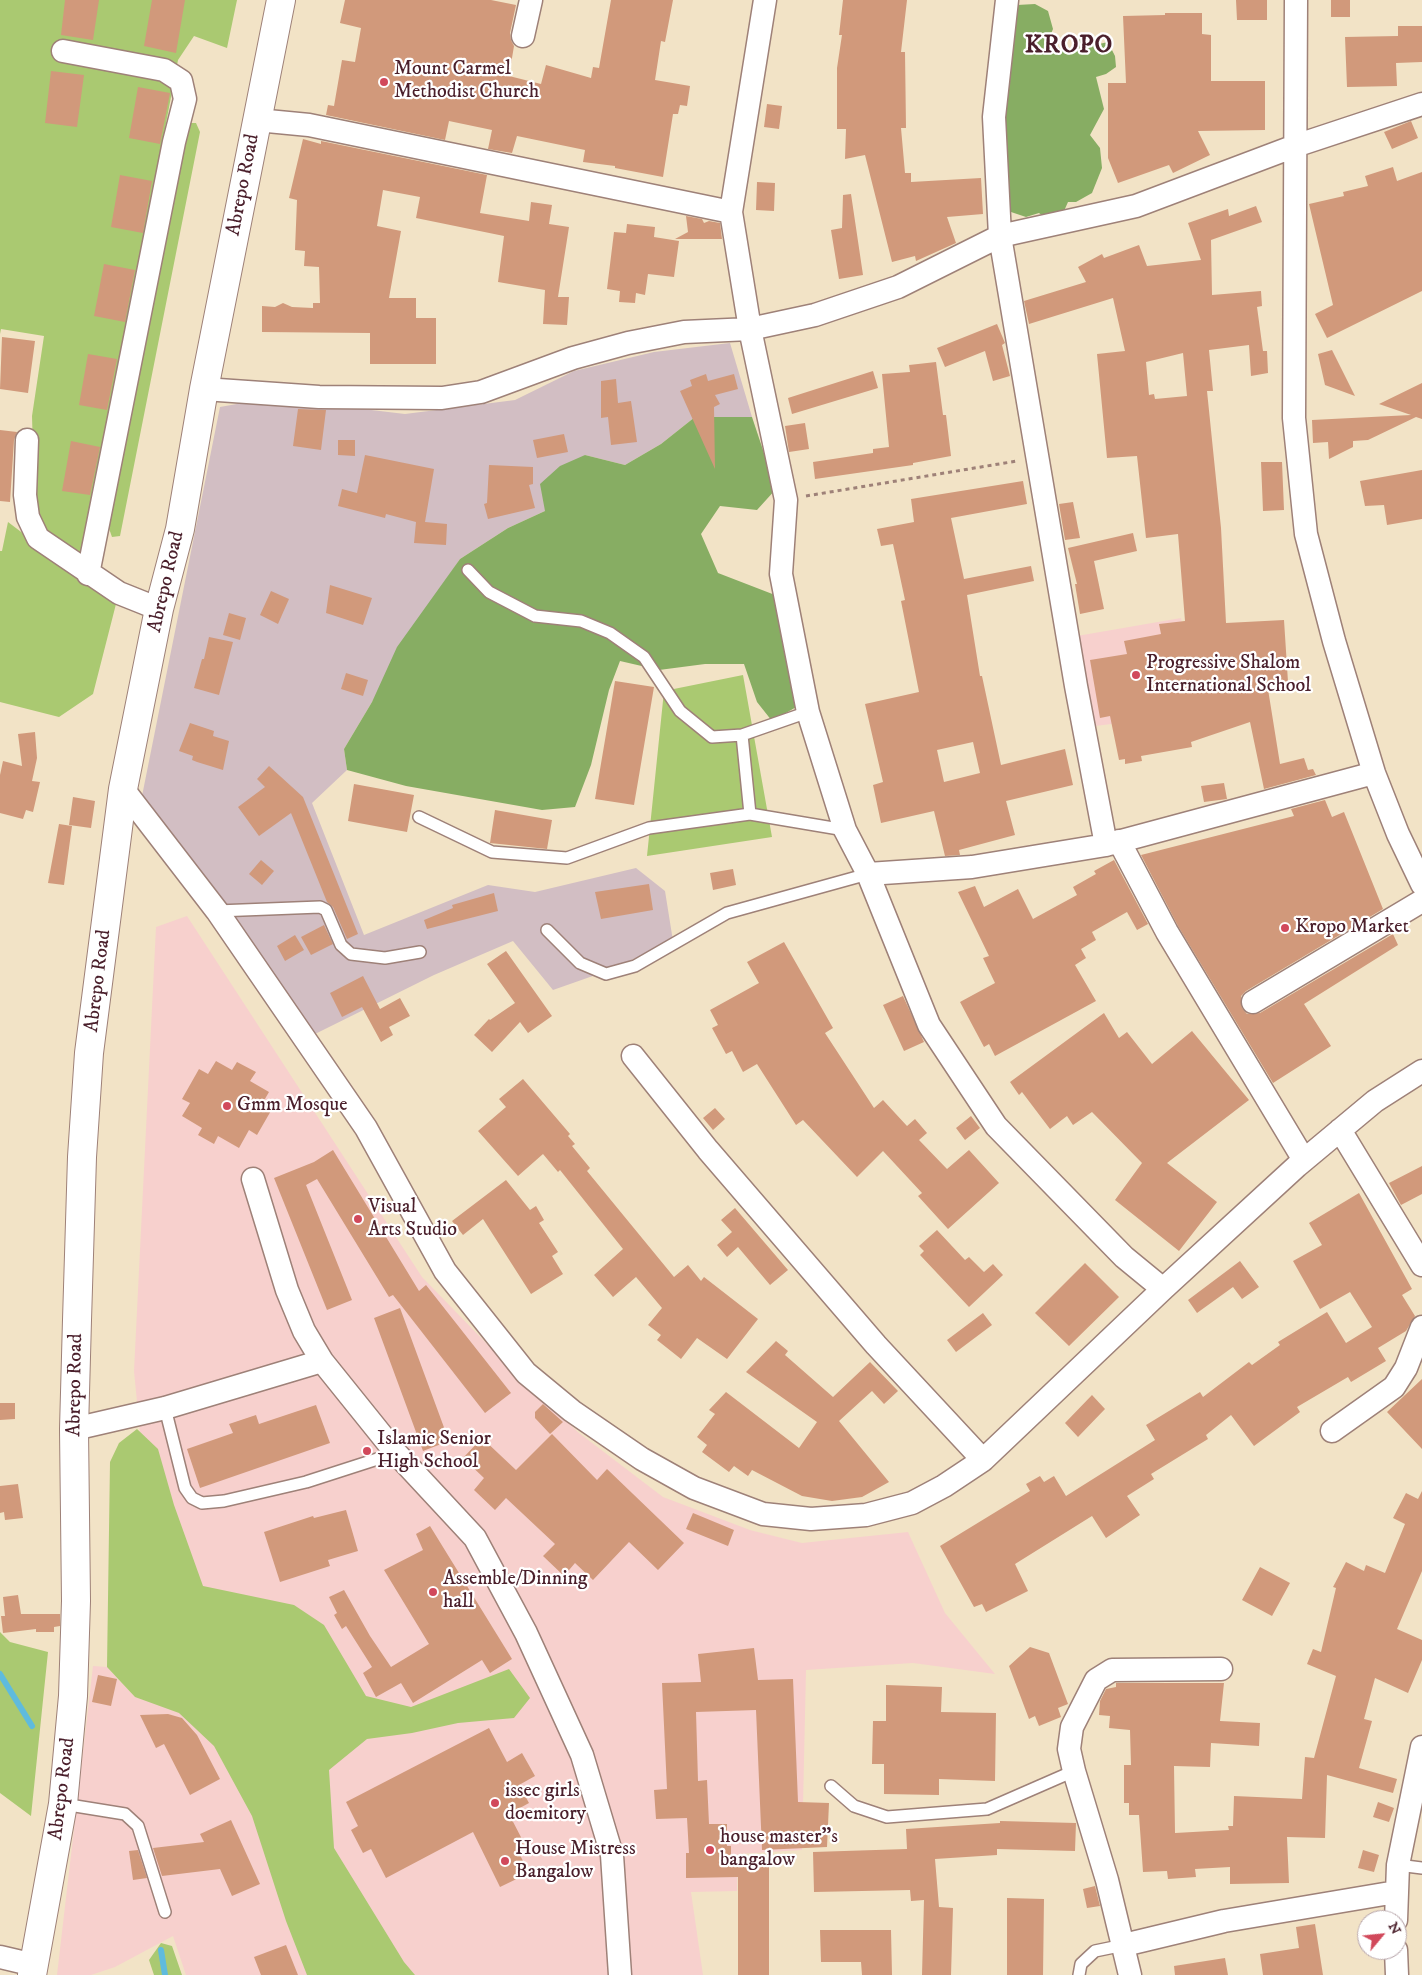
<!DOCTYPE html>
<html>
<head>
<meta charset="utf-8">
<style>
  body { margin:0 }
  #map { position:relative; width:1422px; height:1975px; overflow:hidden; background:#f2e3c6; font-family:"IM FELL DW Pica",serif }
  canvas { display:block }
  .north { position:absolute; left:1357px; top:1910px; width:50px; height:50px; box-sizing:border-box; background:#fff; border:1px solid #b7a5aa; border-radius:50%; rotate:62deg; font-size:14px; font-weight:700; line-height:20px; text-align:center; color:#4a1f2b }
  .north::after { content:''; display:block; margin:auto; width:18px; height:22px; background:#d1495b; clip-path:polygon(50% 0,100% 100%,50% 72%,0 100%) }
</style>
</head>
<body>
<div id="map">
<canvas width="1422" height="1975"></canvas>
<div class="north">N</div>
</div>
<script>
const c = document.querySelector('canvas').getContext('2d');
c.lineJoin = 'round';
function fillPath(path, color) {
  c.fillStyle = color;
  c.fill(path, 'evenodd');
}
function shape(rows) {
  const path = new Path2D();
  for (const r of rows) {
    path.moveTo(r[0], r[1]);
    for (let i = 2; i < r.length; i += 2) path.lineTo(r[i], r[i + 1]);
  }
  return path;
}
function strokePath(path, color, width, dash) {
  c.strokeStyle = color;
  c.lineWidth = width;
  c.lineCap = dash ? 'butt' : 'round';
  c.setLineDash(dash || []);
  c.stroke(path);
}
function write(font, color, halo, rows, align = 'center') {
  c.font = font + ' "IM FELL DW Pica",serif';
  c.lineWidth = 4.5;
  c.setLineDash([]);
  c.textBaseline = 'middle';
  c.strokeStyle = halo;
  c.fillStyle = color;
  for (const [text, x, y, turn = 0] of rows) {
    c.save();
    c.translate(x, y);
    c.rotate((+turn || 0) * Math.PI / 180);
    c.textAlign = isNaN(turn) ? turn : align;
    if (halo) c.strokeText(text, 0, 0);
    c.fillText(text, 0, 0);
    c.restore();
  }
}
const built = shape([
  [1181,618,1194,714,1095,726,1077,636],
  [187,916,422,1277,520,1378,579,1433,663,1497,750,1530,802,1543,908,1532,945,1613,995,1674,913,1663,806,1670,802,1850,738,1854,737,1891,691,1892,703,1975,186,1975,173,1936,115,1967,91,1975,57,1975,93,1666,107,1667,135,1697,146,1700,141,1443,134,1371,156,927]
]);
const industrial = shape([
  [730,343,752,417,695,417,661,444,625,465,585,455,545,511,508,528,460,559,431,603,344,749,347,770,312,803,364,935,488,885,535,892,636,868,665,891,673,941,607,971,553,990,513,941,434,975,313,1035,141,801,220,407,270,398,405,414,515,400,574,371,654,352]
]);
const green = shape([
  [0,0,237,0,227,48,194,36,178,60,84,555,75,553,35,521,32,416,44,336,1,329,0,334],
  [188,123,196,123,200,132,120,536,112,537,105,517],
  [8,522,116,604,93,694,59,717,0,702,0,551,2,551],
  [743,675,772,837,647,856,664,691],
  [137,1429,158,1449,174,1505,203,1586,294,1605,324,1625,366,1696,411,1707,509,1669,530,1698,514,1718,458,1723,412,1733,367,1739,329,1770,334,1848,404,1962,415,1975,307,1975,286,1921,252,1816,214,1746,179,1713,135,1697,107,1667,110,1462,119,1443],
  [0,1632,10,1642,48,1652,31,1816,0,1793],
  [161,1943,172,1946,182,1975,154,1975,149,1960]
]);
const forest = shape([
  [1035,4,1048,11,1053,29,1048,41,1069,54,1080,37,1090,38,1099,44,1108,42,1115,56,1116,67,1106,74,1096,77,1104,109,1090,135,1100,148,1102,168,1092,193,1076,202,1068,202,1064,211,1044,217,1039,213,1026,217,1011,212,1005,183,1005,91,1017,5],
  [695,417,752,417,776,489,757,510,720,506,701,534,718,573,775,595,798,706,772,721,757,702,744,664,705,664,659,670,620,661,609,690,591,765,575,807,542,810,406,786,347,770,344,749,372,702,397,647,460,559,508,528,545,511,540,484,560,466,585,455,625,465,661,444]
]);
const stream = shape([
  [0,1674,32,1726],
  [161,1950,165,1975]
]);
const building = shape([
  [65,0,99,0,93,40,61,35],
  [152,0,185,0,176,53,144,46],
  [345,0,491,0,516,5,510,33,511,40,514,46,509,76,541,84,546,65,591,78,593,67,599,68,611,0,673,0,665,42,661,41,655,80,690,86,687,106,680,105,678,114,673,114,663,177,615,168,615,166,583,162,585,150,517,136,512,153,488,149,492,130,449,121,445,140,326,115,328,105,334,106,342,60,355,62,361,28,340,23],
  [843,0,907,0,901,52,905,52,906,128,901,128,905,173,911,173,911,182,981,178,983,214,947,217,956,243,916,261,915,256,892,262,865,155,845,159,846,129,837,129,837,68,842,35,839,35],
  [1236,0,1267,0,1267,20,1237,20],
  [1331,0,1350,0,1350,17,1331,17],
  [1165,13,1202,13,1202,34,1211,35,1211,81,1265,81,1265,130,1198,131,1210,155,1173,173,1169,165,1118,183,1108,158,1108,83,1126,83,1123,16,1165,15],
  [1398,26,1422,26,1422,62,1396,63,1397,86,1347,87,1345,37,1398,36],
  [51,71,84,75,77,127,45,123],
  [138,87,170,93,160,144,129,138],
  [767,104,782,106,779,129,764,127],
  [1411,121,1418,138,1392,149,1384,132],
  [303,139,321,144,321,141,487,175,480,213,529,221,531,202,552,205,549,224,569,227,558,297,569,297,567,325,543,324,545,290,498,282,504,236,416,218,420,197,383,190,377,226,401,231,389,298,416,298,416,318,436,318,436,364,370,364,370,333,262,332,262,306,275,307,283,303,292,307,313,308,313,303,320,303,319,267,304,266,305,251,295,250,297,200,289,198],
  [1393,167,1397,181,1422,172,1422,291,1327,338,1315,314,1333,305,1309,204,1344,196,1343,192,1368,186,1365,176],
  [120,175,152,181,143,233,111,227],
  [757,182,775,183,774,211,756,210],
  [851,194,863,275,839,279,831,230,842,228,843,195],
  [1256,206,1262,222,1211,240,1212,295,1261,291,1262,306,1257,307,1263,351,1267,351,1268,373,1251,376,1249,345,1209,350,1213,391,1207,391,1221,528,1226,623,1284,620,1288,682,1267,683,1280,764,1304,758,1308,770,1313,769,1316,775,1264,789,1250,722,1191,742,1192,747,1141,756,1142,761,1125,764,1125,759,1119,760,1110,716,1100,718,1090,660,1127,654,1124,641,1161,634,1159,624,1185,621,1178,534,1146,538,1137,456,1107,458,1097,354,1125,351,1113,298,1029,324,1024,301,1086,282,1078,267,1102,254,1104,258,1139,245,1147,266,1201,260,1188,223,1228,209,1229,216],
  [1183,353,1187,396,1155,399,1154,394,1149,395,1146,362],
  [686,216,702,219,704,223,709,221,720,223,722,239,675,239,688,232],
  [627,224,655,227,654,237,679,241,674,277,648,274,645,295,636,293,635,303,619,302,620,291,607,289,614,232,626,233],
  [104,264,135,270,125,322,94,316],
  [997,324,1005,343,1002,345,1010,376,993,381,985,351,945,367,937,348],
  [2,337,35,341,28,393,0,389],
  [1332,350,1355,396,1325,385,1318,354],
  [88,354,117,359,107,410,79,405],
  [936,362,943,415,946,415,951,456,913,463,913,465,815,479,813,462,873,453,873,449,889,447,882,374,910,372,909,365],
  [873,371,878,388,792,414,788,398],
  [706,374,708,381,734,374,738,389,715,395,720,404,714,407,715,469,680,391,692,386,690,380],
  [616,379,618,403,631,401,637,442,611,445,608,417,601,418,601,381],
  [1422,383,1422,419,1416,417,1368,440,1353,441,1353,447,1329,459,1328,442,1313,443,1312,420,1411,415,1379,404],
  [298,409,326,410,321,450,293,446],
  [805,423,809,449,789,452,785,426],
  [0,430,17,432,14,440,10,502,0,501],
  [564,434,568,452,537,458,533,440],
  [338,440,355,440,355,456,338,455],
  [71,441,100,447,90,495,62,491],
  [365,455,434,469,425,522,447,524,446,545,414,543,416,522,386,514,385,518,338,506,342,489,357,493],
  [1261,462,1282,462,1284,510,1263,511],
  [489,465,533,467,533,484,529,485,535,508,488,519,484,504,487,503],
  [1422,470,1422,519,1387,525,1384,505,1365,506,1360,481],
  [1023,481,1027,504,951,518,964,579,1031,566,1034,581,967,595,980,676,982,676,1001,765,1065,749,1073,785,1006,801,1015,835,959,850,960,855,945,856,934,811,881,823,873,785,883,782,865,704,919,692,901,601,905,600,893,544,881,546,877,529,914,522,911,499],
  [973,742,980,773,944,782,937,750],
  [1073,502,1080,538,1065,540,1059,504],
  [1133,533,1137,551,1094,561,1104,609,1080,614,1075,584,1077,584,1068,548],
  [330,585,372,598,363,625,326,613],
  [271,591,289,599,278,624,260,615],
  [229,613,246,618,240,640,223,635],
  [209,637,233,642,219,695,194,688,202,659,204,659],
  [346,673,368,680,363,696,341,689],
  [615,681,654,687,634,805,595,799],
  [190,723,214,731,213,736,229,741,223,770,197,762,192,760,193,756,179,751],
  [35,732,37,758,32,781,40,782,33,812,26,810,23,819,0,813,0,775,3,761,22,766,18,734],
  [269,766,303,797,358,934,347,939,333,907,327,902,291,813,259,836,238,807,265,787,257,779],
  [1224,783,1227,799,1204,802,1201,786],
  [354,784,414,795,407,832,348,821],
  [73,797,95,801,91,828,69,825],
  [1325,800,1332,817,1344,812,1383,909,1246,991,1241,996,1242,1008,1247,1014,1260,1013,1393,934,1398,945,1304,1004,1331,1046,1273,1083,1178,926,1141,855,1294,816,1291,809],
  [495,810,552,820,547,849,490,843],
  [59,824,72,826,64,885,48,883],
  [261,860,274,871,262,885,249,874],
  [1114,860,1148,924,1137,930,1127,912,1092,932,1096,940,1081,949,1086,958,1075,965,1096,1001,995,1056,989,1044,984,1047,960,1002,995,983,983,958,989,956,958,892,975,886,984,907,1018,889,1033,919,1077,895,1073,887,1096,874,1094,871],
  [733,869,736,885,713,890,710,873],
  [649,884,653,910,601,919,595,892],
  [494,893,498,911,427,929,424,920,453,908,452,905],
  [324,925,333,944,311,955,301,937],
  [295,935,304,950,285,961,277,946],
  [784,942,833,1028,825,1033,874,1108,883,1100,907,1126,915,1119,927,1133,919,1140,947,1169,969,1150,999,1183,948,1229,918,1196,922,1193,883,1151,857,1177,803,1120,796,1125,757,1064,743,1072,732,1051,726,1054,712,1028,718,1025,710,1010,759,983,747,962],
  [506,951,552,1016,528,1033,520,1022,492,1052,474,1035,489,1019,490,1020,515,1003,487,964],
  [363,976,380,1009,400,998,410,1016,389,1027,393,1035,381,1042,362,1007,342,1017,330,993],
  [903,996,924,1042,904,1051,883,1005],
  [1104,1013,1119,1038,1127,1032,1152,1064,1192,1031,1249,1100,1167,1163,1217,1202,1179,1251,1115,1200,1142,1163,1092,1112,1073,1125,1067,1116,1050,1129,1022,1092,1019,1095,1010,1082],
  [216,1061,232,1070,237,1062,256,1072,250,1081,269,1092,262,1104,272,1109,257,1135,249,1130,239,1148,218,1136,214,1144,198,1135,202,1128,182,1116,190,1103,182,1099,199,1069,208,1074],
  [523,1079,570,1134,568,1136,575,1144,572,1146,590,1168,587,1171,674,1277,688,1265,701,1281,704,1277,758,1319,727,1359,697,1338,681,1359,657,1340,661,1335,648,1325,662,1308,636,1277,613,1297,594,1275,623,1249,560,1170,558,1172,543,1154,518,1176,478,1131,506,1107,499,1099],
  [715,1108,725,1119,713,1130,703,1118],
  [971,1116,980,1128,965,1140,956,1128],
  [333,1150,419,1291,426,1285,511,1393,485,1413,393,1295,389,1297,317,1179,306,1185,352,1300,327,1310,274,1178,314,1162],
  [1422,1166,1422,1194,1401,1205,1389,1183],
  [506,1180,530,1210,536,1206,544,1220,539,1223,558,1252,552,1256,563,1274,531,1294,483,1219,463,1235,452,1221],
  [1359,1193,1412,1289,1402,1295,1415,1316,1406,1331,1378,1348,1386,1361,1351,1382,1348,1377,1297,1407,1300,1412,1254,1446,1231,1415,1206,1435,1208,1439,1151,1474,1154,1479,1127,1496,1140,1515,1106,1538,1092,1516,1015,1564,1028,1591,986,1612,982,1604,974,1607,940,1546,1030,1491,1026,1484,1040,1476,1044,1482,1054,1476,1066,1496,1155,1440,1146,1425,1200,1392,1203,1397,1249,1362,1252,1365,1280,1345,1278,1342,1327,1312,1346,1343,1372,1327,1350,1292,1320,1309,1293,1261,1322,1245,1309,1223],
  [735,1208,788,1270,770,1285,738,1247,727,1257,717,1245,732,1232,721,1220],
  [937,1230,965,1260,969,1257,984,1272,993,1264,1003,1275,969,1307,920,1255,924,1251,919,1246],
  [1240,1261,1259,1287,1242,1299,1233,1287,1197,1313,1188,1300],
  [1085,1263,1119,1297,1069,1346,1035,1313],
  [400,1308,449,1441,423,1451,374,1318],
  [983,1313,992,1325,956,1352,947,1340],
  [776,1341,788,1351,785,1355,833,1397,870,1362,898,1391,884,1404,872,1391,839,1421,889,1482,862,1497,832,1501,802,1496,752,1470,748,1476,734,1466,729,1472,702,1452,707,1445,697,1437,715,1414,709,1410,726,1392,799,1448,817,1422,746,1372],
  [1422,1379,1422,1449,1387,1412],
  [1092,1395,1105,1409,1078,1437,1065,1423],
  [0,1403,15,1403,15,1419,0,1420],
  [543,1404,563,1422,550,1434,535,1418,535,1412],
  [316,1405,330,1443,200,1488,187,1449,233,1433,229,1424,256,1415,259,1424],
  [552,1434,597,1480,607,1469,684,1543,658,1570,629,1542,593,1580,575,1563,564,1576,543,1556,555,1544,506,1498,495,1510,474,1490,484,1478,463,1458,482,1438,516,1470],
  [18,1484,23,1518,5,1520,4,1512,0,1513,0,1486],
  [1422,1491,1422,1571,1397,1629,1422,1640,1422,1660,1408,1693,1375,1678,1364,1719,1372,1721,1359,1768,1397,1779,1393,1793,1327,1775,1325,1838,1287,1837,1289,1883,1230,1884,1230,1867,1195,1869,1196,1877,1168,1879,1167,1871,1143,1872,1139,1815,1129,1815,1129,1803,1124,1803,1124,1765,1131,1765,1130,1730,1109,1728,1110,1716,1099,1715,1100,1701,1106,1689,1116,1687,1116,1683,1224,1683,1220,1721,1260,1723,1259,1746,1211,1743,1210,1767,1174,1766,1175,1833,1229,1830,1228,1826,1233,1826,1234,1796,1302,1799,1305,1757,1314,1758,1336,1676,1307,1664,1313,1649,1321,1652,1336,1588,1333,1587,1346,1562,1364,1571,1366,1565,1385,1573,1405,1524,1393,1518,1406,1493,1418,1499],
  [346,1510,358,1551,328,1560,330,1566,280,1582,264,1532,313,1516,314,1518],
  [693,1513,734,1530,728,1546,686,1529],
  [430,1526,512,1659,490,1673,482,1660,413,1703,401,1683,376,1697,363,1673,372,1667,346,1626,342,1629,334,1615,337,1613,329,1597,344,1590,370,1636,391,1667,429,1644,384,1570,423,1550,416,1534],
  [1260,1567,1290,1583,1272,1616,1242,1600],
  [18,1595,21,1614,60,1614,60,1626,54,1627,54,1632,36,1632,36,1629,3,1633,1,1616,5,1616,3,1597],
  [1030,1647,1049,1653,1068,1704,1058,1708,1061,1717,1039,1726,1035,1716,1029,1719,1009,1666],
  [754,1648,758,1680,793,1679,798,1802,829,1803,827,1847,762,1850,756,1710,696,1712,698,1781,707,1780,709,1824,727,1824,727,1846,731,1846,731,1856,769,1856,769,1975,738,1975,738,1877,686,1878,686,1853,689,1853,687,1818,656,1819,654,1790,667,1789,662,1683,701,1682,698,1654],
  [98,1675,117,1679,111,1706,92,1702],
  [886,1685,942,1687,941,1712,996,1713,995,1781,939,1779,939,1795,884,1794,884,1764,872,1764,873,1721,886,1721],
  [168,1714,182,1718,197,1735,220,1779,190,1795,164,1744,156,1748,140,1715],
  [489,1728,507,1762,522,1753,535,1776,519,1785,529,1803,509,1814,524,1843,516,1847,529,1873,500,1887,473,1832,386,1878,371,1849,363,1853,351,1830,358,1826,346,1802],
  [1378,1802,1394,1808,1389,1822,1373,1817],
  [231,1820,260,1884,232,1896,220,1869,162,1876,153,1848,204,1842,200,1834],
  [1000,1821,1076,1823,1075,1851,997,1849,997,1855,935,1859,939,1907,953,1908,951,1975,922,1975,924,1900,911,1901,910,1890,814,1892,813,1852,907,1849,906,1829,1000,1823],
  [138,1850,147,1878,133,1880,129,1851],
  [1363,1850,1379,1855,1374,1872,1358,1868],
  [1095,1886,1100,1906,1087,1908,1083,1889],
  [1007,1898,1044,1899,1043,1975,1007,1975],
  [1315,1924,1323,1975,1263,1975,1260,1954,1299,1948,1296,1927],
  [820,1930,891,1930,892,1975,862,1975,861,1962,821,1962],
  [286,1945,298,1975,261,1975,254,1957],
  [1225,1958,1228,1975,1175,1975,1174,1966]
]);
const path = shape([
  [806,496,1017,461]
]);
const service = shape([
  [468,570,489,592,535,616,581,621,610,633,644,657,680,711,712,737,742,735,808,712],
  [742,735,750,814],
  [419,817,492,852,567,858,649,828,750,814,845,830],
  [217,911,320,907,326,910,341,945,351,954,385,958,420,952],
  [547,930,580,963,606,974,635,966,727,913,868,874],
  [165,1408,185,1488,192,1498,202,1503,224,1501,306,1482,396,1453],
  [831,1786,854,1806,887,1817,987,1809,1074,1771],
  [63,1804,125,1814,138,1826,165,1912],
  [1398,1865,1422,1868],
  [1079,1975,1081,1964,1095,1951,1124,1945]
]);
const minor = shape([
  [765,0,731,212,750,329,786,500,781,574,808,712,845,830,868,874,929,1025,996,1126,1124,1257,1163,1289],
  [1007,0,994,117,1000,236,1076,686,1106,845],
  [1296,0,1294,418,1306,534,1334,641,1374,773,1398,834,1422,884],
  [523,36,531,0],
  [63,51,164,70,181,81,185,99,174,142,88,574],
  [257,120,309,125,731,212],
  [204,389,319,397,442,398,481,392,573,358,628,343,684,332,750,329,815,315,898,287,1000,236,1136,206,1295,146,1422,104],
  [27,440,25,495,28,517,38,538,119,593,159,609],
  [123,789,217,911,366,1128,445,1271,526,1373,572,1411,642,1459,694,1488,763,1514,811,1519,866,1515,912,1503,944,1486,983,1460,1163,1289,1297,1166,1375,1101,1422,1071],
  [1119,841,1167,932,1304,1160],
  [868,874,972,867,1106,845,1374,773],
  [1253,1002,1422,901],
  [633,1056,708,1150,876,1345,983,1460],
  [1340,1130,1422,1265],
  [253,1179,287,1290,304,1331,322,1361],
  [74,1429,165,1408,322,1361,396,1453,475,1538,526,1633,582,1755,612,1855,620,1975],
  [1332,1431,1394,1387,1406,1368,1422,1327],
  [1396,1920,1398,1865,1422,1747],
  [1124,1945,1224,1921,1396,1892],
  [1396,1950,1397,1975],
  [0,1957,34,1965],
  [1130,1975,1107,1880,1074,1771,1069,1749,1072,1727,1096,1680,1112,1670,1221,1669]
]);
const secondary = shape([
  [32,1975,63,1804,73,1696,76,1601,74,1429,77,1320,82,1157,89,1053,123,789,159,609,180,529,204,389,281,0]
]);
const markers = [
  [384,82,5,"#d1495b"],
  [1136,675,5,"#d1495b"],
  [1285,928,5,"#d1495b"],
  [227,1106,5,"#d1495b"],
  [358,1219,5,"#d1495b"],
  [367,1451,5,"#d1495b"],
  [433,1592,5,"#d1495b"],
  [495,1803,5,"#d1495b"],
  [710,1850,5,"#d1495b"],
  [505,1861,5,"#d1495b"]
];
const poiNames = [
  ["Mount Carmel",394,70],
  ["Methodist Church",394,93],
  ["Progressive Shalom",1146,664],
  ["International School",1146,687],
  ["Kropo Market",1295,928],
  ["Gmm Mosque",237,1106],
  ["Visual",368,1208],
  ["Arts Studio",368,1231],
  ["Islamic Senior",377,1440],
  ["High School",377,1463],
  ["Assemble/Dinning",443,1580],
  ["hall",443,1603],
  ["issec girls",505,1792],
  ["doemitory",505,1815],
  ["house master\"s",720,1838],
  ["bangalow",720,1861],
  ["House Mistress",515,1850],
  ["Bangalow",515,1873]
];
const streetNames = [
  ["Abrepo Road",244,185,-79],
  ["Abrepo Road",167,582,-77],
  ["Abrepo Road",99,981,-83],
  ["Abrepo Road",76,1385,-89],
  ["Abrepo Road",63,1789,-83]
];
const districtNames = [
  ["KROPO",1069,47]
];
fillPath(built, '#f7d0cd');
fillPath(industrial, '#d2bec3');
fillPath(green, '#aac971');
fillPath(forest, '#87ad63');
strokePath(stream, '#5fbbdd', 6);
fillPath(building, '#d1997b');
strokePath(service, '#9e8178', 14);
strokePath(minor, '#9e8178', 25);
strokePath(secondary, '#9e8178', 30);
strokePath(path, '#9e8178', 3, [4, 4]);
strokePath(service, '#fff', 11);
strokePath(minor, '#fff', 22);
strokePath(secondary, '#fff', 28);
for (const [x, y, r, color] of markers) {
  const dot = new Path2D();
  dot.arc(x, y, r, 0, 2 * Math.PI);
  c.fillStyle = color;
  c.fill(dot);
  strokePath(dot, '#fff', 2);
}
write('20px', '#4a1f2b', '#fff', poiNames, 'left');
write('20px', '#4a1f2b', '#fff', streetNames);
c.letterSpacing = '1px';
write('bold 25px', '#4a1f2b', '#fff', districtNames);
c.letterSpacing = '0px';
</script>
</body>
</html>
